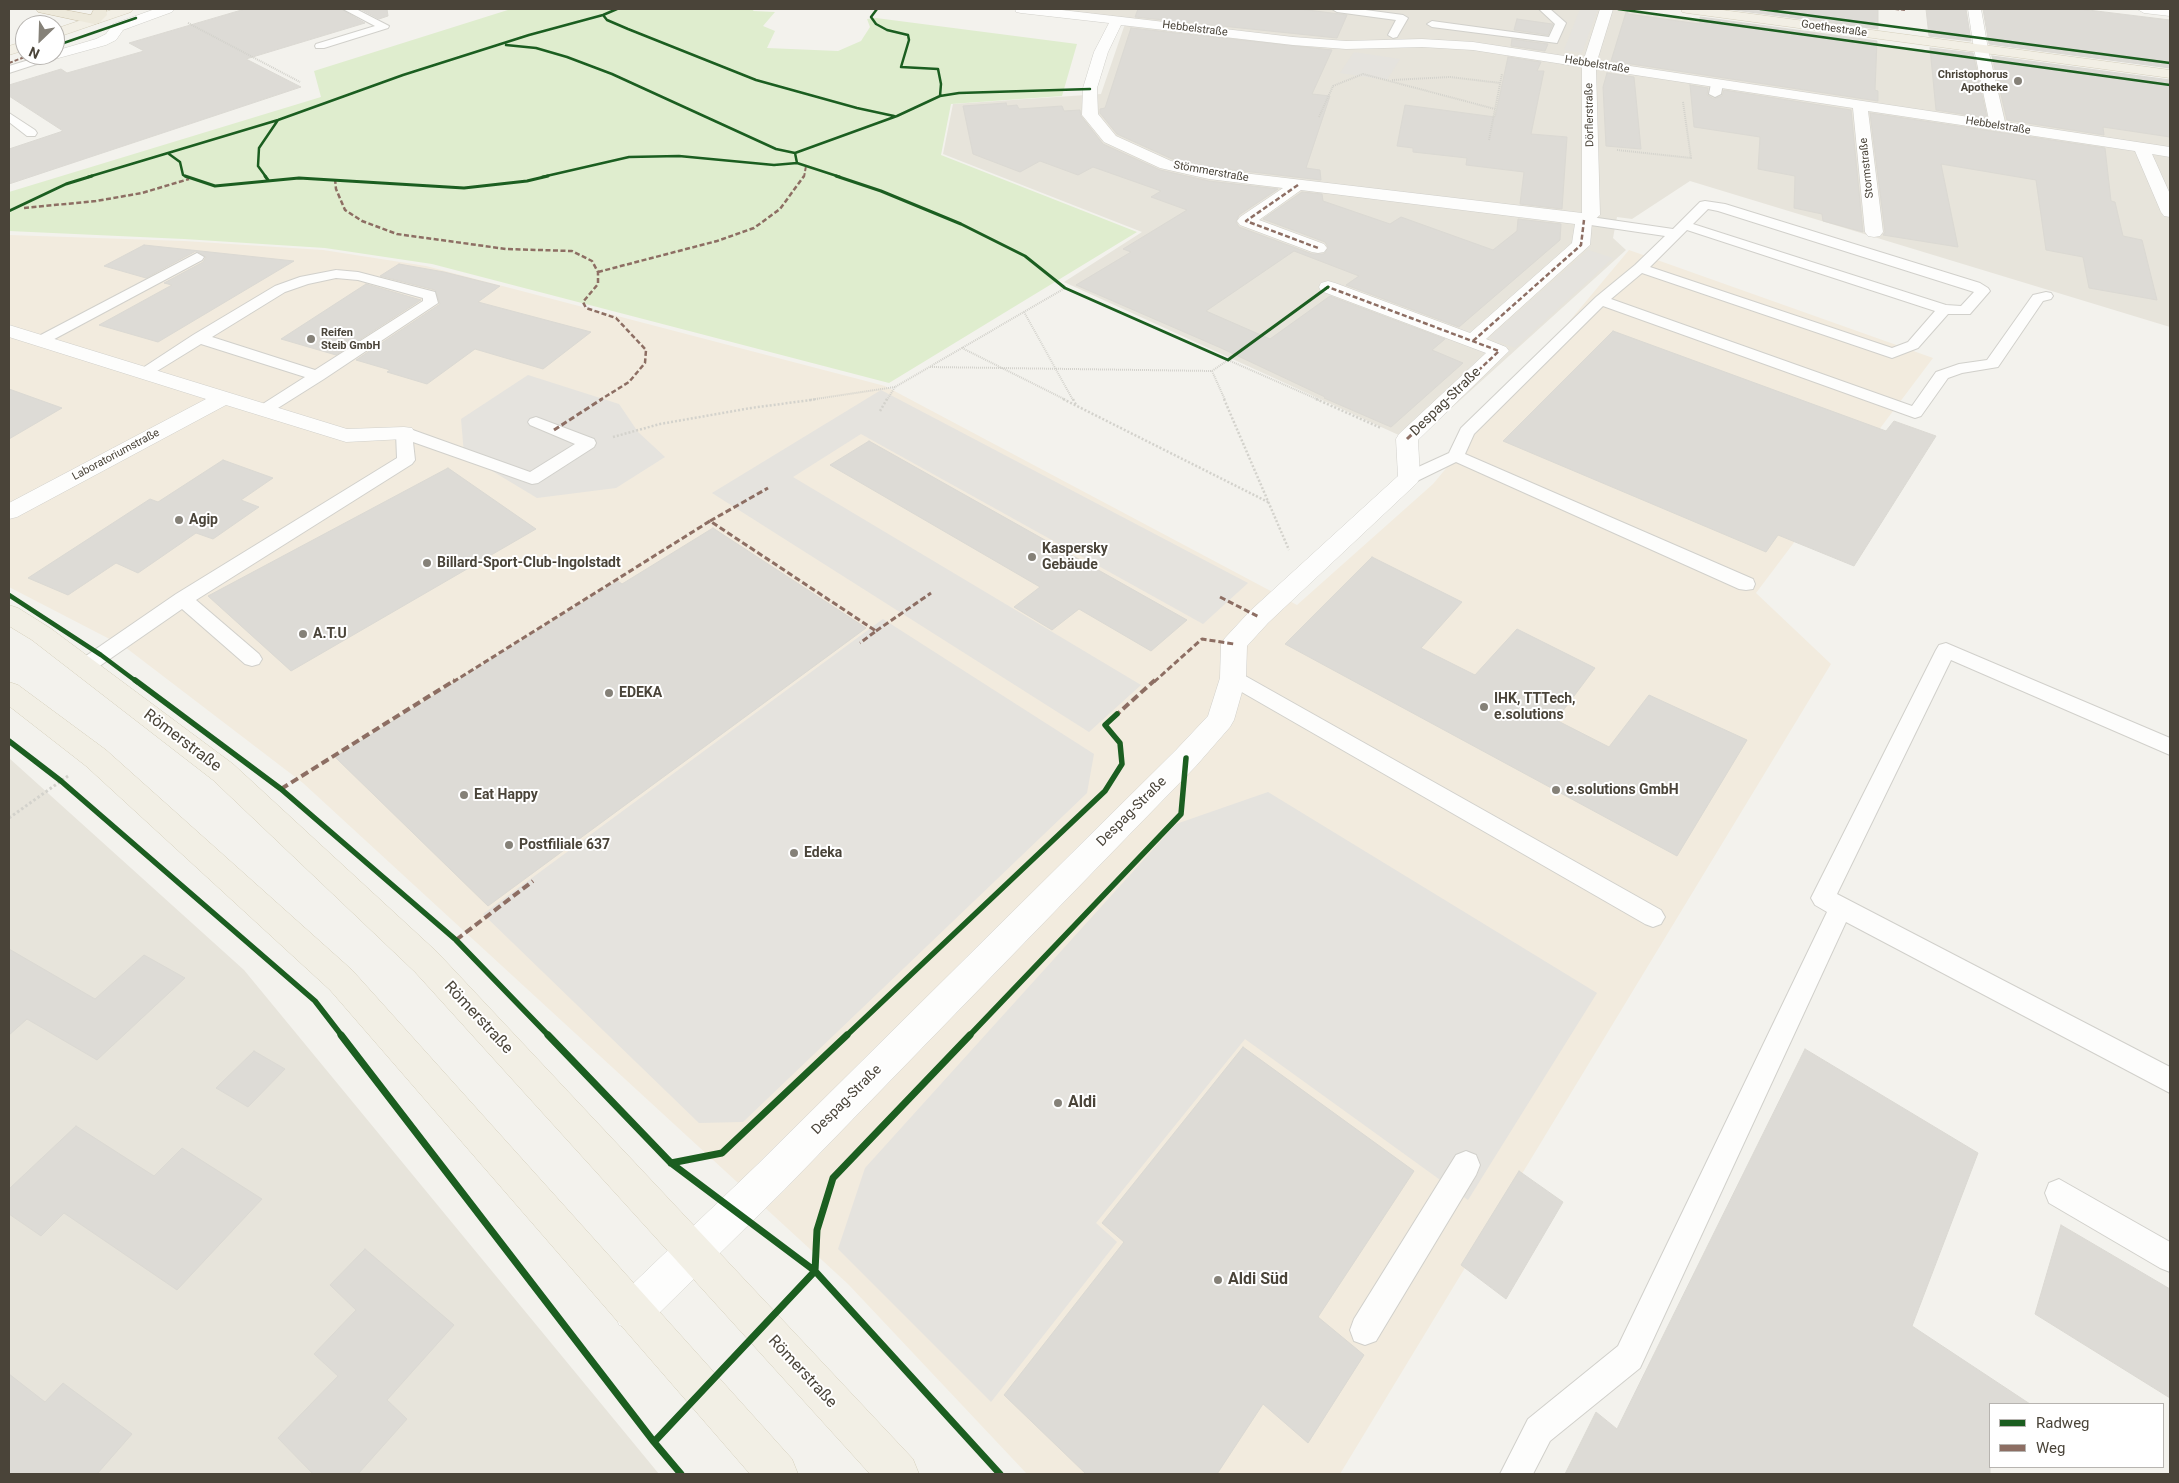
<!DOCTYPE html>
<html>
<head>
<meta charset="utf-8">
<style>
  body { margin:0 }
  #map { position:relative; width:2179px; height:1483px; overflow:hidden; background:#f3f2ed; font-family:Roboto,sans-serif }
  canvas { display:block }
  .frame { position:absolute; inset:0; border:10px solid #4a4439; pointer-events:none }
  .legend { position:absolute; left:1989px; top:1403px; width:175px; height:65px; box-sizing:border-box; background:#fff; border:1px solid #b7b4b0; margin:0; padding:6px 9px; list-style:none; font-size:15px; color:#4a4439 }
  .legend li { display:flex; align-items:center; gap:10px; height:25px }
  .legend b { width:25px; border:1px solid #b7b4b0 }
  .north { position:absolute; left:15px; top:15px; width:50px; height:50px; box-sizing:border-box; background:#fff; border:1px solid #b7b4b0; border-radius:50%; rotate:204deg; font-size:14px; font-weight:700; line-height:20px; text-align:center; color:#4a4439 }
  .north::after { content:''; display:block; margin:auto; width:18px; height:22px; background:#858178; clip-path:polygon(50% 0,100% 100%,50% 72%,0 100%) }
</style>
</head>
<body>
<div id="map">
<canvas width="2179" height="1483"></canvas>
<div class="frame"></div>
<ul class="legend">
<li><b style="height:6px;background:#1b5e20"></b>Radweg</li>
<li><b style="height:6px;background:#8d6e63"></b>Weg</li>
</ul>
<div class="north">N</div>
</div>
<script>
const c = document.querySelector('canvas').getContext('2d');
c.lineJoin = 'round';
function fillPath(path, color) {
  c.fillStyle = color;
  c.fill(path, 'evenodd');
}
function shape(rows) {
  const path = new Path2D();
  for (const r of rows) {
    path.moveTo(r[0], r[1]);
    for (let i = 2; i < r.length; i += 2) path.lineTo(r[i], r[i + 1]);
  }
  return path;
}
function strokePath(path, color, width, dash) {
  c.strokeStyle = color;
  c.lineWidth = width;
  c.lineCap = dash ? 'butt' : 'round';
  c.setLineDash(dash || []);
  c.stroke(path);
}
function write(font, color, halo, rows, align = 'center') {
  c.font = font + ' Roboto,sans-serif';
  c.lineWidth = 4;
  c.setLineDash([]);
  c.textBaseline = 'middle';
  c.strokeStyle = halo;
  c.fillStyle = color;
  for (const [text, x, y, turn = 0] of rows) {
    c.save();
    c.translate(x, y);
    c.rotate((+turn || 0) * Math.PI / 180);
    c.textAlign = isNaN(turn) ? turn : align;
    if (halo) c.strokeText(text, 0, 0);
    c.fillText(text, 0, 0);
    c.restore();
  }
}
const residential = shape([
  [1052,9,1610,9,2170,86,2170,327,1690,181,1632,219,1617,217,1613,238,1626,250,1414,442,1064,282,1142,232,943,154,953,104,1101,94,1127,18],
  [9,758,244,970,659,1474,9,1474]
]);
const commercial = shape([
  [9,235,184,241,323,250,426,266,885,386,1297,605,1433,484,1629,250,1933,358,1756,593,1831,664,1340,1474,1027,1474,848,1284,303,783,125,647,9,587]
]);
const green = shape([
  [511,9,754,9,753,11,775,12,763,26,775,31,767,48,838,51,861,41,870,27,867,19,876,18,1077,44,1062,96,951,104,941,155,1137,232,889,383,432,264,325,248,184,239,9,231,9,192,321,97,314,71]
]);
const parking = shape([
  [1580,9,1598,9,1582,53,1564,50],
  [1354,52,1400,59,1387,80,1340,73],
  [1588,250,1613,258,1515,348,1489,338],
  [528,375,619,404,638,432,665,457,616,488,537,498,464,454,461,419],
  [881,390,1248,583,1203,624,861,434,793,477,1141,685,1089,732,712,493],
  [883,619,1094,754,1087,793,743,1122,699,1123,483,914],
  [1268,792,1597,993,1468,1200,1245,1039,1096,1223,1117,1242,991,1402,838,1249,865,1168,1176,824]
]);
const building = shape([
  [245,9,341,9,365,23,246,59,301,87,9,184,9,149,63,131,9,96,9,85,61,69,67,73,144,51,129,43,245,9],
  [360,9,387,9,388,16,379,19,360,9],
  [1138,9,1300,9,1347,15,1337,38,1135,17,1138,9],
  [1627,9,1628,14,1700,24,1700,17,1877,41,1875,90,1878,91,1878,101,1611,61,1627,9],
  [1727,9,1878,9,1878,29,1727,9],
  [1926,9,1966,9,1971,41,1929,36,1926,9],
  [1983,9,2080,9,2170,20,2170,68,1989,44,1983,9],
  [1517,19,1552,24,1553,24,1548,35,1514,30,1517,19],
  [1131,28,1332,50,1312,94,1330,96,1306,168,1320,170,1321,180,1209,167,1172,159,1117,134,1100,113,1100,109,1105,108,1131,28],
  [1512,39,1548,44,1545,51,1511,46,1512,39],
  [1930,48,1973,53,1987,118,1936,110,1930,48],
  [1992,56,2170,80,2170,137,2103,127,2104,135,2007,120,1992,56],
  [1508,57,1541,62,1537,71,1544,71,1531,134,1567,137,1562,209,1520,204,1524,172,1466,165,1467,158,1413,152,1413,148,1397,146,1405,105,1495,117,1508,57],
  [1607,73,1634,77,1641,149,1606,146,1603,87,1607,73],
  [1690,85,1708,88,1707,95,1714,99,1722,96,1724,90,1851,110,1863,232,1823,221,1822,214,1794,208,1795,176,1758,169,1760,137,1694,127,1690,85],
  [1006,103,1007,106,1017,105,1019,109,1062,106,1064,111,1080,110,1081,116,1103,144,1160,170,1209,181,1278,189,1239,215,1236,222,1239,227,1312,254,1324,254,1328,247,1325,242,1263,219,1302,192,1322,194,1323,201,1390,224,1401,217,1493,250,1517,231,1518,219,1561,224,1560,240,1459,327,1346,285,1359,276,1294,251,1206,311,1270,339,1330,296,1445,339,1432,350,1463,363,1391,427,1324,398,1325,397,1221,348,1076,285,1131,252,1123,249,1187,210,1151,197,1161,191,1093,167,1078,175,1040,161,1020,172,973,154,963,106,1006,103],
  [1870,113,2105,148,2111,201,2115,202,2123,236,2142,240,2157,300,2089,288,2083,257,2046,250,2036,180,1941,164,1958,247,1883,235,1885,232,1870,113],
  [144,245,294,261,158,342,99,325,172,285,164,283,203,262,206,257,196,251,146,278,104,266,144,245],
  [399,264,444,272,500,286,478,302,591,332,543,369,475,349,427,384,387,372,390,370,356,360,440,304,435,290,380,276,399,264],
  [366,284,421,300,336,355,281,339,366,284],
  [1613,331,1886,431,1894,421,1936,436,1854,566,1778,535,1766,552,1503,441,1613,331],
  [9,389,62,408,9,439,9,389],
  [869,441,1187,620,1151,651,1079,609,1052,630,1014,607,1040,587,830,465,869,441],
  [223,460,273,478,241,500,259,507,213,539,196,533,138,573,116,563,68,595,28,578,150,499,158,502,223,460],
  [448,468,536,529,291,671,208,596,448,468],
  [713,528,866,628,488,906,335,757,618,581,622,584,713,528],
  [1372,557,1462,602,1421,648,1475,675,1517,629,1595,668,1556,720,1609,747,1649,695,1747,740,1677,856,1285,644,1372,557],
  [9,949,95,999,144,955,185,978,97,1060,27,1019,9,1035,9,949],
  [1243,1047,1414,1171,1318,1317,1364,1355,1308,1443,1263,1404,1217,1474,1086,1474,1004,1395,1124,1242,1102,1223,1243,1047],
  [1805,1049,1978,1153,1912,1326,2030,1404,1990,1404,1990,1474,1565,1474,1596,1412,1617,1429,1805,1049],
  [254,1051,285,1069,248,1107,216,1088,254,1051],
  [76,1126,154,1176,182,1148,262,1199,177,1290,64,1213,41,1236,9,1214,9,1189,76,1126],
  [1519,1171,1563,1202,1506,1299,1461,1265,1519,1171],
  [2061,1225,2170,1289,2170,1398,2035,1314,2061,1225],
  [365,1249,454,1325,387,1400,407,1419,358,1474,313,1474,278,1438,338,1376,314,1354,356,1310,330,1285,365,1249],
  [9,1374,45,1402,63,1383,132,1434,97,1474,9,1474,9,1374]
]);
const pathFar2 = shape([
  [188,23,300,82],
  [1392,80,1450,77,1500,83],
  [1319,117,1333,86,1363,74,1495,109],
  [1489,140,1502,74],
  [1617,150,1691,158,1683,102],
  [1024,312,1073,400],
  [962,348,1066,400],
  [930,367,1212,371,1225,400],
  [1212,371,1228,360,1319,400],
  [809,400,895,387],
  [887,400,895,387,1065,288]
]);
const pathFar1 = shape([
  [1063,399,1268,502],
  [1073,399,1076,405],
  [1224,399,1289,550],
  [1316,399,1381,428],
  [880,411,887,399],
  [613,437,660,424,751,408,818,399]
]);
const path = shape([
  [9,818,68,776]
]);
const service = shape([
  [343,9,356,9,389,26,388,28,324,48,316,48,315,46,316,44,375,26,343,9],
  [1332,9,1358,9,1403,15,1408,18,1397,37,1393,38,1388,35,1396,20,1337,12,1332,9],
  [1539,9,1550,9,1566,23,1557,43,1432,27,1427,24,1432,21,1549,37,1555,24,1539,9],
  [42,56,46,57,48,59,46,61,9,73,9,66,42,56],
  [1717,81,1723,84,1721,94,1715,97,1709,94,1711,84,1717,81],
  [9,113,35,130,37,133,35,136,27,136,9,122,9,113],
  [1705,201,1725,204,1980,283,1988,288,1990,291,1970,314,1948,314,1918,348,1892,358,1642,273,1611,299,1912,406,1936,372,1959,364,1987,360,2033,295,2046,292,2051,293,2053,296,2051,299,2043,301,1998,367,1962,373,1948,378,1921,416,1915,418,1603,306,1474,434,1465,454,1753,579,1755,584,1753,589,1746,590,1739,589,1456,462,1415,482,1409,483,1403,482,1400,478,1403,474,1449,453,1461,428,1596,297,1635,265,1665,236,1584,224,1579,223,1577,220,1579,217,1584,216,1673,229,1700,202,1705,201],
  [1708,209,1718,211,1974,292,1961,306,1946,305,1693,224,1708,209],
  [1687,230,1935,311,1908,342,1892,348,1650,267,1687,230],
  [197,253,204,257,202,260,45,344,35,344,32,341,35,338,197,253],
  [336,270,358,272,435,292,438,303,324,379,270,413,264,415,258,413,256,410,258,407,305,377,201,344,149,376,137,376,135,373,193,335,275,286,300,277,336,270],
  [336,278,358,280,423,298,423,301,315,370,212,337,285,292,308,284,336,278],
  [536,417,594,439,596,443,594,447,538,483,532,484,413,442,415,460,412,464,196,600,259,654,262,659,259,664,252,666,245,664,182,609,91,672,84,674,77,672,74,667,77,662,176,594,397,458,396,433,398,429,410,429,530,472,575,444,530,425,528,422,530,419,536,417],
  [1946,643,2170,738,2170,755,1951,660,1837,894,2170,1067,2170,1093,1846,922,1640,1368,1550,1441,1533,1474,1500,1474,1528,1419,1618,1346,1827,912,1815,905,1811,898,1936,650,1939,645,1946,643],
  [1233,671,1240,673,1661,910,1665,917,1661,924,1653,927,1645,924,1226,683,1223,678,1226,673,1233,671],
  [1466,1151,1476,1155,1480,1165,1476,1175,1376,1341,1365,1345,1354,1341,1350,1330,1354,1319,1456,1155,1466,1151],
  [2059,1179,2170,1242,2170,1272,2160,1268,2049,1203,2045,1193,2049,1183,2059,1179]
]);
const minor = shape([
  [155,9,174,9,172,12,123,30,116,40,106,45,55,59,48,55,55,55,55,51,96,39,106,34,113,24,155,9],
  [1015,9,1053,9,1293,37,1346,41,1422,39,1473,42,1584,59,1600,9,1613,9,1597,61,1989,120,1974,49,1968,9,1981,9,1988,49,2005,122,2170,147,2170,157,2152,154,2170,194,2170,217,2164,216,2161,212,2135,151,1868,111,1883,232,1880,236,1874,237,1868,236,1865,232,1853,108,1596,69,1600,215,1592,222,1590,245,1486,339,1506,347,1509,351,1418,440,1420,478,1417,483,1268,623,1247,646,1246,678,1234,720,1230,727,1196,766,784,1190,647,1325,633,1330,619,1325,614,1311,619,1297,758,1164,1176,750,1208,716,1220,678,1221,644,1225,638,1250,611,1398,476,1396,439,1399,434,1486,353,1321,291,1319,287,1321,283,1328,281,1335,283,1470,333,1572,243,1575,224,1301,190,1259,220,1324,244,1327,248,1324,252,1318,253,1312,252,1240,225,1237,221,1240,217,1283,188,1209,179,1160,168,1104,142,1082,115,1083,88,1094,52,1109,23,1021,13,1016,12,1015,9],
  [1121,25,1293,45,1346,49,1422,47,1473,50,1582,67,1582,213,1209,169,1171,161,1116,136,1098,114,1097,88,1108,52,1121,25],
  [2137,9,2170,9,2170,16,2144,13,2137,9],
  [9,325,347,429,404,427,412,428,415,433,412,438,404,439,346,442,226,405,17,517,9,519,9,503,206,399,9,337,9,325]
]);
const primary = shape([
  [114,9,133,9,131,12,55,38,55,29,114,9],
  [1681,9,1715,9,2170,70,2170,78,1687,13,1682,12,1681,9],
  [25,41,25,50,9,55,9,46,25,41],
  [9,605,18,608,50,628,233,764,437,952,913,1459,919,1474,870,1474,415,972,213,780,32,640,9,626,9,605],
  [9,682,18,685,106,750,352,970,792,1459,798,1474,750,1474,330,990,86,766,9,706,9,682]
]);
const motorway = shape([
  [36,9,60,9,91,15,94,9,106,9,107,15,99,23,94,24,38,12,36,9]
]);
const quietFar3 = shape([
  [1895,9,1905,10],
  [9,63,30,55],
  [804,177,806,166]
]);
const quietFar2 = shape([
  [335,179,336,189,345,210,362,221,397,234,506,249,572,251,592,261,598,272,598,284,583,302,586,308,616,318,646,350,645,363,629,382,600,400],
  [1298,185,1246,221,1318,248],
  [24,208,96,201,142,193,189,179],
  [598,272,717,241,754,228,780,209,804,176],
  [1325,289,1328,287,1499,351,1447,400],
  [1473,341,1581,245,1584,220]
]);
const quietFar1 = shape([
  [554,430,602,399],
  [1407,439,1449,399],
  [710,521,768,488],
  [1220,597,1259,617],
  [876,631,931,593],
  [453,682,710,521,876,631,860,643],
  [1154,682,1202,639,1234,644]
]);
const quiet = shape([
  [1114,717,1155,680],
  [281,789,455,680],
  [456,940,533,881]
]);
const cyclewayFar4 = shape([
  [877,9,871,17,876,24,887,30,908,35,909,40,901,67,938,69,941,84,940,96],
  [1618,9,2170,85],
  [1760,9,2170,63],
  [603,15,607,20,628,29,756,80,857,108,894,116],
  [506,45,536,48,567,57,612,74,776,149,795,153],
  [55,46,136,18],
  [169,154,180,162,183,175,187,177],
  [797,163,840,177],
  [88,177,278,120,403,75,529,35,603,15,617,9],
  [266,177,258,166,259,148,278,120],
  [542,177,629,157,679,156,774,165,797,163,795,153,897,116,940,96,959,93,1090,89]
]);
const cyclewayFar3 = shape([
  [185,176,215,186,299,178,464,188,527,181,548,176],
  [265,176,268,180],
  [836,176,881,191,961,224,1025,256,1065,288,1228,360,1328,287],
  [9,211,66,184,92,176]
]);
const cyclewayFar2 = shape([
  [9,595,101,655,137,682]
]);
const cyclewayFar1 = shape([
  [135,680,281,789,456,940,549,1036],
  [9,741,61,781,315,1001,342,1036],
  [846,1036,1105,791,1122,764,1120,743,1105,725,1117,714],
  [969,1036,1181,814,1186,758]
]);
const cycleway = shape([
  [341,1035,654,1442,681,1474],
  [548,1035,671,1163,815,1271,1000,1474],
  [671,1163,722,1153,847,1035],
  [654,1442,815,1271,817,1230,833,1178,970,1035]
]);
const markers = [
  [2018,81,5,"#858178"],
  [311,339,5,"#858178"],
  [179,520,5,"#858178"],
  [1032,557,5,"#858178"],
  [427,563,5,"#858178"],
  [303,634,5,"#858178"],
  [609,693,5,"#858178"],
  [1484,707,5,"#858178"],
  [1556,790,5,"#858178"],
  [464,795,5,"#858178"],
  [509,845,5,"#858178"],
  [794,853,5,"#858178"],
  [1058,1103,5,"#858178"],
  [1218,1280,5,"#858178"]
];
const farStreetnames = [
  ["Hebbelstraße",1195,29,7],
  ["Goethestraße",1834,29,8],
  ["Hebbelstraße",1597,65,9],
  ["Dörflerstraße",1590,115,-91],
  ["Hebbelstraße",1998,126,9],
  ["Stormstraße",1867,168,-96],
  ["Stömmerstraße",1211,172,10],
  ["Laboratoriumstraße",116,455,-28]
];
const farPoinames = [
  ["Christophorus",2008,75],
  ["Apotheke",2008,88],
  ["Reifen",321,333,"left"],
  ["Steib GmbH",321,346,"left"]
];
const streetNames = [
  ["Despag-Straße",1446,402,-44],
  ["Despag-Straße",1132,812,-45],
  ["Despag-Straße",847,1100,-45]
];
const poiNames = [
  ["Agip",189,520],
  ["Kaspersky",1042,549],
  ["Gebäude",1042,565],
  ["Billard-Sport-Club-Ingolstadt",437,563],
  ["A.T.U",313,634],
  ["EDEKA",619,693],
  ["IHK, TTTech,",1494,699],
  ["e.solutions",1494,715],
  ["e.solutions GmbH",1566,790],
  ["Eat Happy",474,795],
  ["Postfiliale 637",519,845],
  ["Edeka",804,853]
];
const nearStreetnames = [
  ["Römerstraße",182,741,37],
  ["Römerstraße",478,1018,47],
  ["Römerstraße",802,1372,47]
];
const nearPoinames = [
  ["Aldi",1068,1103],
  ["Aldi Süd",1228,1280]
];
fillPath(residential, '#e7e4db');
fillPath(commercial, '#f2ebde');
fillPath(green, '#dfedce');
fillPath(parking, '#e5e3de');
fillPath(building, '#dddbd6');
strokePath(building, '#dbd9d3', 1);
strokePath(service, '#d1d0cb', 2);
strokePath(minor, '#d1d0cb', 1);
strokePath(primary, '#d5cfbc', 1);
strokePath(motorway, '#cac0a9', 1);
strokePath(pathFar2, '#d3d2cc', 2, [1, 1]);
strokePath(pathFar1, '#d3d2cc', 2.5, [2, 2]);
strokePath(path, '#d3d2cc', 3, [2.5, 2.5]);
fillPath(service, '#fdfdfc');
fillPath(minor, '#fdfdfc');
fillPath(primary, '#f2efe5');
fillPath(motorway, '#ede9db');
strokePath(quietFar3, '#8d6e63', 2, [4, 2]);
strokePath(quietFar2, '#8d6e63', 2.5, [5, 2.5]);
strokePath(quietFar1, '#8d6e63', 3, [6, 3]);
strokePath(quiet, '#8d6e63', 4, [8, 4]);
strokePath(cyclewayFar4, '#1b5e20', 2.5);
strokePath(cyclewayFar3, '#1b5e20', 3);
strokePath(cyclewayFar2, '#1b5e20', 4.5);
strokePath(cyclewayFar1, '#1b5e20', 5.5);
strokePath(cycleway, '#1b5e20', 7);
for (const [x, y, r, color] of markers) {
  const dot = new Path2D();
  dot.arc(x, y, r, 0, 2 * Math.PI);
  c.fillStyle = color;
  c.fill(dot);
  strokePath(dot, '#fff', 2);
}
write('11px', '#4a4439', '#fff', farStreetnames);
write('bold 11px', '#4a4439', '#fff', farPoinames, 'right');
write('14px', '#4a4439', '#fff', streetNames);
write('bold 14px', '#4a4439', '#fff', poiNames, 'left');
write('16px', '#4a4439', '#fff', nearStreetnames);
write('bold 16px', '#4a4439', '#fff', nearPoinames, 'left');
</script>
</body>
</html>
